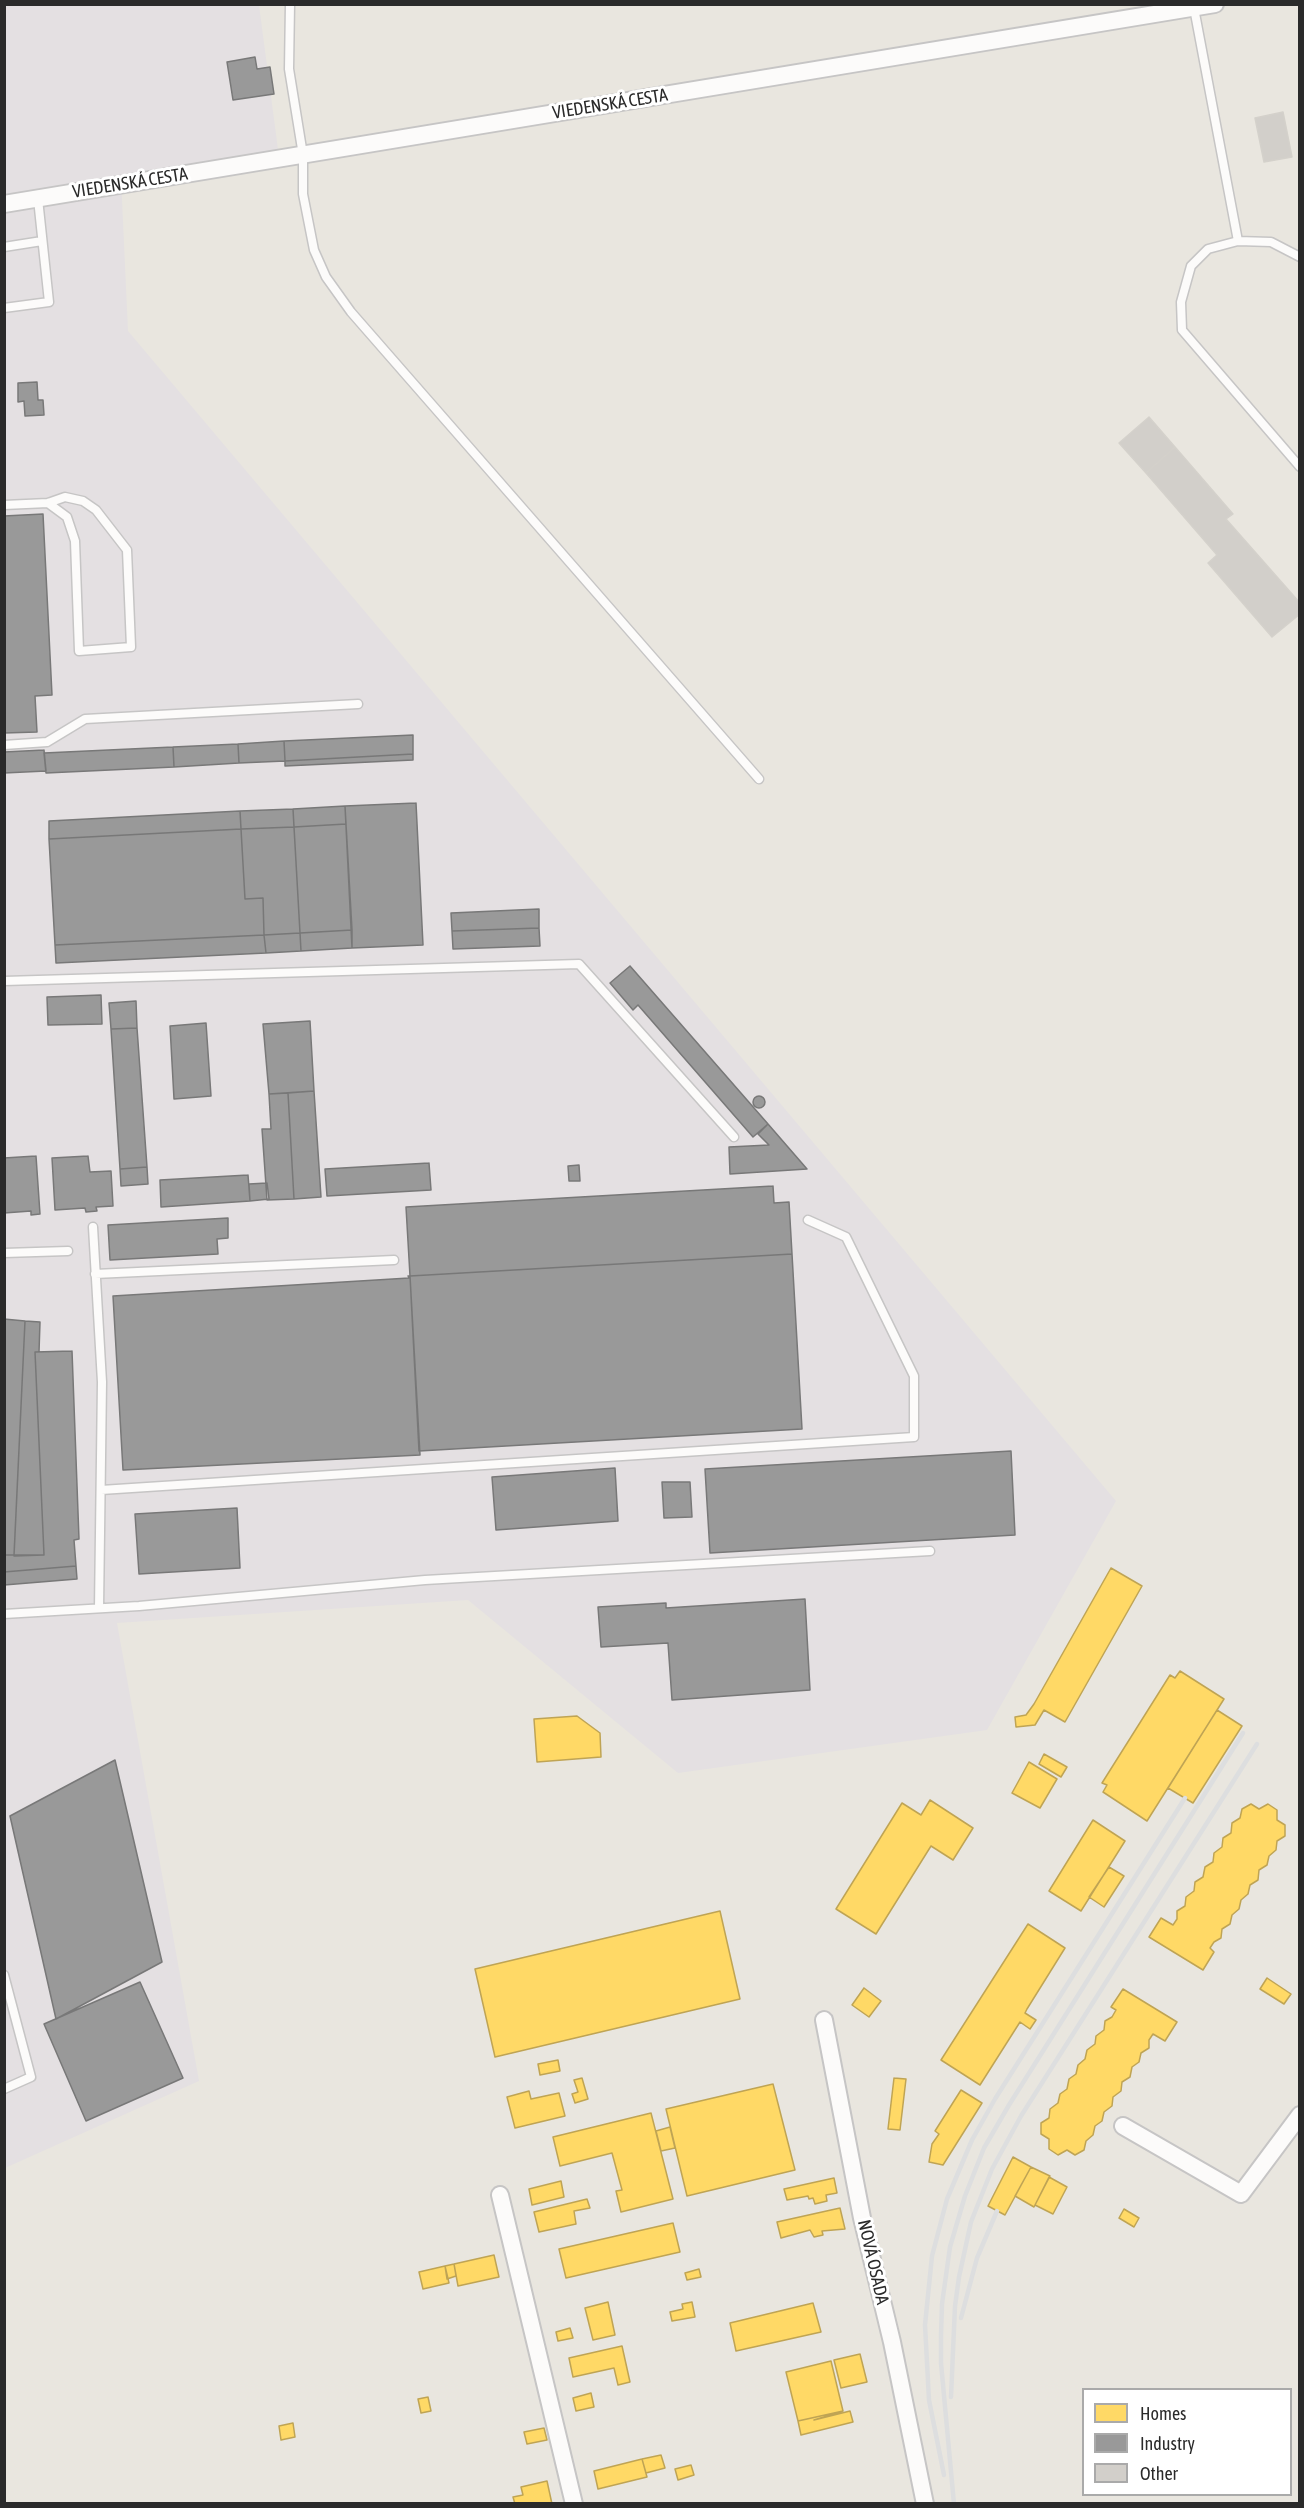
<!DOCTYPE html>
<html>
<head>
<meta charset="utf-8">
<style>
  body { margin:0 }
  #map { position:relative; width:1304px; height:2508px; overflow:hidden; background:#e9e6df; font-family:"Asap Condensed",sans-serif }
  canvas { display:block }
  .frame { position:absolute; inset:0; border:6px solid #2a2a2a; pointer-events:none }
  .legend { position:absolute; left:1082px; top:2388px; width:210px; height:108px; box-sizing:border-box; background:#fff; border:2px solid #aaa; margin:0; padding:8px 10px; list-style:none; font-size:18px; color:#2a2a2a }
  .legend li { display:flex; align-items:center; gap:12px; height:30px }
  .legend b { width:30px; border:2px solid #aaa }
</style>
</head>
<body>
<div id="map">
<canvas width="1304" height="2508"></canvas>
<div class="frame"></div>
<ul class="legend">
<li><b style="height:16px;background:#ffd966"></b>Homes</li>
<li><b style="height:16px;background:#999"></b>Industry</li>
<li><b style="height:16px;background:#d2cfca"></b>Other</li>
</ul>
</div>
<script>
const c = document.querySelector('canvas').getContext('2d');
c.lineJoin = 'round';
function fillPath(path, color) {
  c.fillStyle = color;
  c.fill(path, 'evenodd');
}
function shape(rows) {
  const path = new Path2D();
  for (const r of rows) {
    if (r.length === 3) {
      path.moveTo(r[0] + r[2], r[1]);
      path.arc(r[0], r[1], r[2], 0, 2 * Math.PI);
      continue;
    }
    path.moveTo(r[0], r[1]);
    for (let i = 2; i < r.length; i += 2) path.lineTo(r[i], r[i + 1]);
  }
  return path;
}
function strokePath(path, color, width, dash) {
  c.strokeStyle = color;
  c.lineWidth = width;
  c.lineCap = dash ? 'butt' : 'round';
  c.setLineDash(dash || []);
  c.stroke(path);
}
function write(font, color, halo, rows, align = 'center') {
  c.font = font + ' "Asap Condensed",sans-serif';
  c.lineWidth = 6;
  c.setLineDash([]);
  c.textBaseline = 'middle';
  c.strokeStyle = halo;
  c.fillStyle = color;
  for (const [text, x, y, turn = 0] of rows) {
    c.save();
    c.translate(x, y);
    c.rotate((+turn || 0) * Math.PI / 180);
    c.textAlign = isNaN(turn) ? turn : align;
    if (halo) c.strokeText(text, 0, 0);
    c.fillText(text, 0, 0);
    c.restore();
  }
}
const industrial = shape([
  [5,5,259,5,279,157,121,178,128,331,1116,1501,987,1730,678,1773,468,1600,117,1623,199,2081,5,2168]
]);
const homes = shape([
  [1111,1568,1142,1586,1065,1722,1044,1710,1035,1725,1016,1727,1015,1717,1026,1715,1034,1704,1111,1568],
  [1180,1671,1224,1699,1147,1821,1103,1792,1107,1785,1102,1783,1170,1675,1175,1678,1180,1671],
  [1217,1710,1242,1726,1193,1803,1168,1788,1217,1710],
  [577,1716,600,1733,601,1757,537,1762,534,1719,577,1716],
  [1044,1754,1067,1767,1061,1777,1039,1764,1044,1754],
  [1029,1762,1057,1779,1040,1808,1012,1793,1029,1762],
  [930,1800,973,1828,953,1860,931,1846,876,1934,836,1909,902,1803,921,1815,930,1800],
  [1251,1804,1259,1809,1268,1804,1277,1810,1277,1820,1285,1825,1285,1836,1277,1841,1276,1850,1269,1856,1267,1865,1259,1870,1258,1880,1250,1885,1248,1894,1241,1900,1239,1909,1232,1915,1230,1924,1222,1929,1221,1938,1214,1942,1210,1948,1214,1952,1203,1970,1149,1937,1161,1918,1173,1925,1177,1919,1177,1911,1185,1906,1186,1897,1194,1891,1195,1882,1203,1877,1205,1867,1213,1862,1214,1853,1222,1847,1223,1838,1231,1833,1232,1823,1240,1818,1242,1809,1251,1804],
  [1093,1820,1125,1841,1081,1911,1049,1891,1093,1820],
  [1109,1867,1124,1876,1104,1907,1089,1897,1109,1867],
  [720,1911,740,1999,495,2057,475,1969,720,1911],
  [1028,1924,1065,1948,1027,2009,1025,2013,1036,2020,1030,2029,1020,2022,980,2085,941,2060,1028,1924],
  [1267,1978,1291,1994,1284,2004,1260,1989,1267,1978],
  [864,1988,881,2001,869,2017,852,2005,864,1988],
  [1123,1989,1177,2022,1165,2041,1153,2034,1149,2040,1149,2048,1141,2053,1139,2062,1132,2067,1130,2077,1122,2082,1121,2091,1113,2097,1112,2106,1104,2112,1102,2121,1095,2126,1093,2135,1086,2141,1084,2150,1075,2155,1067,2150,1058,2155,1049,2149,1049,2139,1041,2134,1041,2123,1049,2118,1050,2109,1058,2103,1060,2094,1067,2089,1069,2079,1076,2074,1078,2065,1085,2059,1087,2050,1095,2044,1096,2036,1104,2030,1105,2021,1112,2017,1116,2010,1111,2007,1123,1989],
  [558,2060,560,2071,540,2075,538,2064,558,2060],
  [582,2078,588,2099,575,2103,572,2094,578,2092,574,2080,582,2078],
  [894,2078,906,2079,900,2130,888,2129,894,2078],
  [773,2084,795,2170,687,2196,666,2109,773,2084],
  [961,2090,982,2103,943,2165,929,2162,932,2144,939,2134,935,2131,961,2090],
  [529,2091,531,2099,559,2093,565,2116,515,2128,507,2097,529,2091],
  [651,2113,673,2199,621,2212,616,2191,622,2190,612,2153,560,2166,553,2137,651,2113],
  [670,2127,675,2148,661,2151,656,2131,670,2127],
  [1013,2157,1031,2167,1005,2215,988,2206,1013,2157],
  [1031,2167,1050,2176,1034,2207,1015,2196,1031,2167],
  [1049,2177,1067,2187,1053,2214,1035,2205,1049,2177],
  [834,2178,837,2193,826,2195,827,2201,815,2204,813,2198,809,2199,808,2196,787,2200,784,2189,834,2178],
  [561,2181,564,2197,532,2205,529,2189,561,2181],
  [587,2199,590,2208,574,2211,576,2224,539,2232,534,2212,587,2199],
  [840,2208,845,2229,822,2231,823,2235,814,2237,810,2230,781,2238,777,2222,840,2208],
  [1124,2209,1139,2218,1134,2227,1119,2218,1124,2209],
  [673,2223,680,2252,566,2278,559,2249,673,2223],
  [494,2255,499,2277,458,2286,454,2264,494,2255],
  [454,2264,456,2276,447,2279,445,2266,454,2264],
  [445,2266,449,2283,423,2289,419,2272,445,2266],
  [699,2269,701,2277,687,2280,685,2273,699,2269],
  [608,2302,615,2335,593,2340,585,2308,608,2302],
  [692,2302,695,2317,672,2321,670,2312,683,2309,682,2304,692,2302],
  [813,2303,821,2332,736,2351,730,2323,813,2303],
  [570,2328,573,2338,558,2341,556,2332,570,2328],
  [622,2346,630,2382,618,2385,614,2368,573,2377,569,2358,622,2346],
  [860,2354,867,2382,841,2388,834,2360,860,2354],
  [831,2361,843,2411,798,2421,786,2372,831,2361],
  [591,2393,594,2407,576,2411,573,2398,591,2393],
  [428,2397,431,2411,421,2413,418,2399,428,2397],
  [843,2411,814,2420,850,2411,853,2422,801,2435,798,2421,843,2411],
  [293,2423,295,2437,281,2440,279,2426,293,2423],
  [544,2428,547,2440,527,2444,524,2432,544,2428],
  [661,2455,665,2468,646,2473,642,2459,661,2455],
  [642,2459,647,2477,598,2489,594,2471,642,2459],
  [691,2465,694,2475,678,2480,675,2469,691,2465],
  [547,2481,552,2504,515,2504,513,2497,523,2495,521,2487,547,2481]
]);
const industry = shape([
  [255,57,257,69,270,67,274,94,233,100,227,62,255,57],
  [37,382,38,400,43,400,44,415,25,416,24,401,18,402,18,383,37,382],
  [43,514,52,695,35,696,37,732,4,733,4,516,43,514],
  [413,735,413,754,285,761,284,741,413,735],
  [284,741,285,761,239,763,238,744,284,741],
  [238,744,239,763,174,767,173,747,238,744],
  [173,747,174,767,46,773,44,753,173,747],
  [44,750,46,771,4,773,4,752,44,750],
  [413,754,413,760,285,766,285,761,413,754],
  [416,803,423,945,352,948,345,806,416,803],
  [345,806,346,824,294,827,293,809,345,806],
  [293,809,294,827,241,829,240,811,293,809],
  [240,811,241,829,49,839,49,821,240,811],
  [346,824,352,930,300,933,294,827,346,824],
  [294,827,300,933,264,935,263,898,245,899,241,829,294,827],
  [241,829,245,899,263,898,264,935,55,945,49,839,241,829],
  [539,909,539,928,452,931,451,913,539,909],
  [539,928,540,946,453,949,452,931,539,928],
  [352,930,352,948,301,951,300,933,352,930],
  [300,933,301,951,266,953,264,935,300,933],
  [264,935,266,953,56,963,55,945,264,935],
  [630,966,768,1124,753,1137,638,1005,633,1010,610,983,630,966],
  [101,995,102,1024,48,1025,47,997,101,995],
  [136,1001,137,1028,111,1029,109,1003,136,1001],
  [310,1021,314,1091,269,1094,263,1024,310,1021],
  [206,1023,211,1096,174,1099,170,1026,206,1023],
  [137,1028,147,1167,120,1169,111,1029,137,1028],
  [314,1091,321,1197,294,1199,288,1093,314,1091],
  [288,1093,294,1199,267,1200,262,1129,271,1129,269,1094,288,1093],
  [759,1102,6],
  [768,1124,807,1169,730,1174,729,1147,769,1145,758,1134,768,1124],
  [36,1156,40,1214,31,1215,31,1211,4,1213,4,1158,36,1156],
  [88,1156,90,1172,111,1171,113,1206,96,1207,97,1211,86,1212,85,1208,55,1210,52,1158,88,1156],
  [429,1163,431,1190,327,1196,325,1169,429,1163],
  [579,1165,580,1181,569,1181,568,1166,579,1165],
  [147,1167,148,1184,121,1186,120,1169,147,1167],
  [248,1175,250,1201,161,1207,160,1180,248,1175],
  [267,1183,269,1199,250,1201,249,1184,267,1183],
  [773,1186,774,1203,789,1202,792,1254,410,1276,406,1207,773,1186],
  [228,1218,228,1238,217,1239,218,1254,110,1260,108,1225,228,1218],
  [792,1254,802,1429,419,1451,410,1276,792,1254],
  [408,1276,410,1276,420,1455,123,1470,113,1296,409,1278,408,1276],
  [4,1319,25,1321,14,1555,4,1555,4,1319],
  [25,1321,40,1322,39,1352,35,1352,44,1555,14,1556,25,1321],
  [72,1351,79,1539,74,1540,76,1566,4,1572,4,1555,44,1555,35,1352,72,1351],
  [1011,1451,1015,1535,710,1553,705,1469,1011,1451],
  [615,1468,618,1521,496,1530,492,1477,615,1468],
  [662,1482,690,1482,692,1517,664,1518,662,1482],
  [237,1508,240,1568,139,1574,135,1514,237,1508],
  [76,1566,77,1579,4,1585,4,1572,76,1566],
  [805,1599,810,1690,672,1700,668,1643,601,1647,598,1607,666,1603,666,1608,805,1599],
  [115,1760,162,1962,56,2019,10,1816,115,1760],
  [140,1982,183,2078,86,2121,44,2024,140,1982]
]);
const building = shape([
  [1283,112,1292,157,1264,162,1255,118,1283,112],
  [1149,417,1175,447,1146,473,1119,443,1149,417],
  [1175,447,1233,514,1226,519,1300,603,1300,614,1272,637,1208,563,1217,555,1146,473,1175,447]
]);
const service = shape([
  [290,4,289,69,303,155,303,194,314,250,326,277,351,312,759,779],
  [1194,8,1238,241,1271,242,1300,257],
  [1238,241,1208,249,1191,266,1181,302,1182,330,1300,467],
  [4,247,42,241],
  [4,308,49,302,38,199],
  [4,505,48,503,65,497,83,501,96,510,127,550,131,647,79,651,75,541,67,517,48,503],
  [4,745,47,742,85,719,358,704],
  [4,981,579,964,734,1137],
  [93,1227,102,1382,99,1608],
  [4,1253,68,1251],
  [95,1274,394,1260],
  [101,1490,914,1437,914,1376,846,1237,808,1220],
  [4,1614,139,1606,425,1580,930,1551],
  [4,1975,31,2077,4,2089]
]);
const minor = shape([
  [4,204,1215,4],
  [824,2020,862,2218,892,2342,925,2504],
  [1123,2126,1241,2194,1300,2115],
  [500,2195,574,2504]
]);
const rail = shape([
  [961,2318,977,2258,997,2211],
  [951,2397,955,2306,959,2277,971,2222,992,2169,1021,2116,1257,1744],
  [944,2475,929,2400,925,2325,932,2256,947,2199,972,2140,995,2099,1185,1798],
  [954,2504,941,2363,941,2335,942,2304,950,2247,965,2196,984,2148,1009,2105,1243,1733]
]);
const streetNames = [
  ["VIEDENSKÁ CESTA",610,104,-9],
  ["VIEDENSKÁ CESTA",130,183,-9],
  ["NOVÁ OSADA",873,2262,77]
];
fillPath(industrial, '#e4e0e2');
fillPath(homes, '#ffd966');
strokePath(homes, '#bfa454', 1.5);
fillPath(industry, '#999');
strokePath(industry, '#787878', 1.5);
fillPath(building, '#d2cfca');
strokePath(building, '#d4d1cb', 1.5);
strokePath(service, '#c6c5c5', 11);
strokePath(minor, '#c6c5c5', 20);
strokePath(service, '#fcfbfa', 8);
strokePath(minor, '#fcfbfa', 16);
strokePath(rail, '#dddedf', 4.5);
write('18px', '#2a2a2a', '#fff', streetNames);
</script>
</body>
</html>
